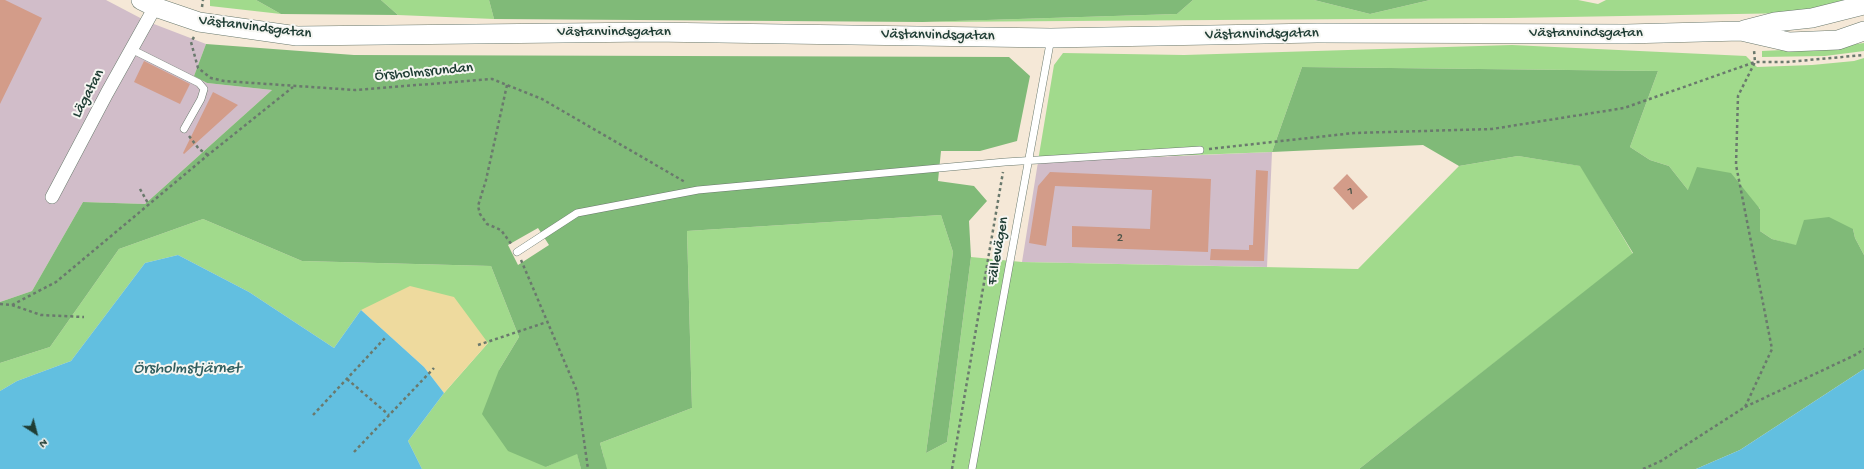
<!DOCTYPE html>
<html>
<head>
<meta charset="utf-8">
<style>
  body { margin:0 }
  #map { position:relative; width:1864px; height:469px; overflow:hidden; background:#f5e8d7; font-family:"Gochi Hand",sans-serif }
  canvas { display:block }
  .north { position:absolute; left:16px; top:413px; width:40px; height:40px; -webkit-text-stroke:3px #f6f6f2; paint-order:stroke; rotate:144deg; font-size:11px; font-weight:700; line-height:16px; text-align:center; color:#1f3d34 }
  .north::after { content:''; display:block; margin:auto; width:14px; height:18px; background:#1f3d34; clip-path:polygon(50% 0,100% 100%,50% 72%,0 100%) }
</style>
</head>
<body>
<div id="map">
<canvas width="1864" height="469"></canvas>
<div class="north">N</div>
</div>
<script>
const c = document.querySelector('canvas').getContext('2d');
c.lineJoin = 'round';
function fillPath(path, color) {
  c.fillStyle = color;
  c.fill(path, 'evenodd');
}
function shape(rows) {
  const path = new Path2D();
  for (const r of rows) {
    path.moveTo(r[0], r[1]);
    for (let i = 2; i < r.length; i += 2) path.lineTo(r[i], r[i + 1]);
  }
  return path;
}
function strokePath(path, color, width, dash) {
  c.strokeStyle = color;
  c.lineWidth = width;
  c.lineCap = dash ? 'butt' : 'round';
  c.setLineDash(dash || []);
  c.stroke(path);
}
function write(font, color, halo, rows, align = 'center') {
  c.font = font + ' "Gochi Hand",sans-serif';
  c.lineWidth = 4;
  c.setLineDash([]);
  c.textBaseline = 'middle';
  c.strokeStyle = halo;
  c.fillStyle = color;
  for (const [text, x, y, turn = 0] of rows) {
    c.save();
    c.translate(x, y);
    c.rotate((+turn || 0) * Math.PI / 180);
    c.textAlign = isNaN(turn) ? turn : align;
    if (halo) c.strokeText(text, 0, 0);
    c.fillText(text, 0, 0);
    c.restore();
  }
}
const industrial = shape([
  [0,0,106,0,146,21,206,44,194,76,207,83,272,90,145,204,83,202,32,291,0,302],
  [1272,152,1267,267,1022,262,1038,162]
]);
const green = shape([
  [210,0,256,0,281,14,210,6],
  [381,0,489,0,494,19,398,15],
  [1193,0,1314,0,1370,14,1430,0,1578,0,1598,4,1606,0,1856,0,1793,13,1509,18,923,22,1177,14],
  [1864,43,1864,51,1825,56,1762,57,1762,51,1825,48],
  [1512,45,1746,56,1757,67,1812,65,1854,61,1864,58,1864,255,1855,238,1853,229,1797,246,1772,239,1760,231,1760,208,1688,190,1669,166,1650,160,1630,147,1658,71,1302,67,1272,152,1038,161,1054,65,1063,53,1184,55],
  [1518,156,1581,166,1633,254,1359,469,604,469,604,458,600,443,692,408,687,231,941,215,953,252,926,453,947,442,971,257,1022,262,1358,269,1459,166],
  [203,219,302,261,491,266,519,337,499,370,546,467,577,453,581,469,422,469,408,441,444,393,488,343,361,310,334,348,249,292,178,255,145,263,71,361,17,381,0,391,0,363,50,347,119,249]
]);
const forest = shape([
  [256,0,381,0,398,15,281,14],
  [489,0,1193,0,1177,14,923,22,494,19],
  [1314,0,1430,0,1370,14],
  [206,44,354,55,1009,57,1030,76,1017,141,980,151,941,151,938,181,974,186,987,201,969,221,971,257,947,442,926,453,953,252,941,215,687,231,692,408,600,443,607,469,581,469,577,454,546,467,508,451,482,414,499,370,519,337,491,266,302,261,203,219,119,249,50,347,0,363,0,302,32,291,83,202,145,204,272,90,207,83,194,76],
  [538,228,549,245,518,265,508,245],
  [1302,67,1658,71,1630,147,1650,160,1669,166,1688,190,1697,167,1731,173,1760,209,1760,231,1772,239,1796,245,1804,220,1829,217,1853,229,1855,238,1864,255,1864,369,1740,450,1696,469,1359,469,1633,253,1580,166,1518,156,1459,166,1423,145,1272,152]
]);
const sand = shape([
  [410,286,454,297,488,343,444,393,424,367,361,310]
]);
const water = shape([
  [178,255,249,292,334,348,361,310,424,367,444,393,408,441,422,469,0,469,0,391,17,381,71,361,145,263],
  [1864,369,1864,469,1696,469,1740,450]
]);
const building = shape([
  [0,0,5,0,42,18,0,104],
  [144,61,190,84,180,104,134,82],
  [213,92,238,105,184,154,183,153],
  [1256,170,1268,171,1264,261,1210,260,1211,249,1249,250,1249,245,1253,245],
  [1050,172,1211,179,1208,252,1072,247,1072,226,1150,229,1152,190,1055,186,1046,246,1029,243,1038,186],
  [1347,174,1368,197,1353,210,1333,188]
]);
const path = shape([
  [202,7,203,0],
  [194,37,191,42,198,68,211,78,224,81,355,90,492,79,542,99,685,182],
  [507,85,486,180,478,206,480,214,487,224,501,230,512,245],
  [189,136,199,149,208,155],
  [1209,149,1354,133,1492,129,1624,108,1755,62,1787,62,1864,55],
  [140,189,149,205],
  [521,260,577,391,588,469],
  [0,304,12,305,56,282,208,155,293,87],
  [12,305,41,315,84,317],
  [478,345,547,322],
  [347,379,389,415],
  [1745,407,1855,355,1864,349],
  [313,415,385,338],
  [354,452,434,368],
  [952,469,1003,172],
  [1643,469,1661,461,1745,407,1772,349,1736,165,1738,96,1755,62,1754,50]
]);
const lane = shape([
  [131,49,199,83,204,89,201,99,184,129],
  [517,252,577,213,698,190,1005,162,1200,150],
  [972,469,1051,38]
]);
const street = shape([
  [52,197,107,93,155,7]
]);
const secondary = shape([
  [141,0,155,7,199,22,297,36,652,32,1051,38,1317,33,1626,34,1741,31,1789,42,1838,40,1864,31],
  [1744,30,1775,22,1812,18,1864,5]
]);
const numberNames = [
  ["1",1350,192],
  ["2",1120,239]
];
const streetNames = [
  ["Västanvindsgatan",255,28,7],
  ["Västanvindsgatan",614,33],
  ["Västanvindsgatan",1586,34],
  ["Västanvindsgatan",1262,35,-1],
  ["Västanvindsgatan",938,36,1],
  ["Örsholmsrundan",424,73,-5],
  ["Lägatan",89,94,-62],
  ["Fällevägen",999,251,-80]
];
const waterNames = [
  ["Örsholmstjärnet",187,370]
];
fillPath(industrial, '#d1bdc9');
fillPath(green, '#a1da8c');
fillPath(forest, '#80ba78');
fillPath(sand, '#eeda9e');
fillPath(water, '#62bfe0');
fillPath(building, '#d39c89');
strokePath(lane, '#6a796d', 8);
strokePath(street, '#6a796d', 14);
strokePath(secondary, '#6a796d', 20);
strokePath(path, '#6a796d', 2.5, [3, 3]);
strokePath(lane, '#fff', 7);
strokePath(street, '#fff', 13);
strokePath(secondary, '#fff', 19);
write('13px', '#4c5549', null, numberNames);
write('15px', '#1f3d34', '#f6f6f2', streetNames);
write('italic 16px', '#305e5f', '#f6f6f2', waterNames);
</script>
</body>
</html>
